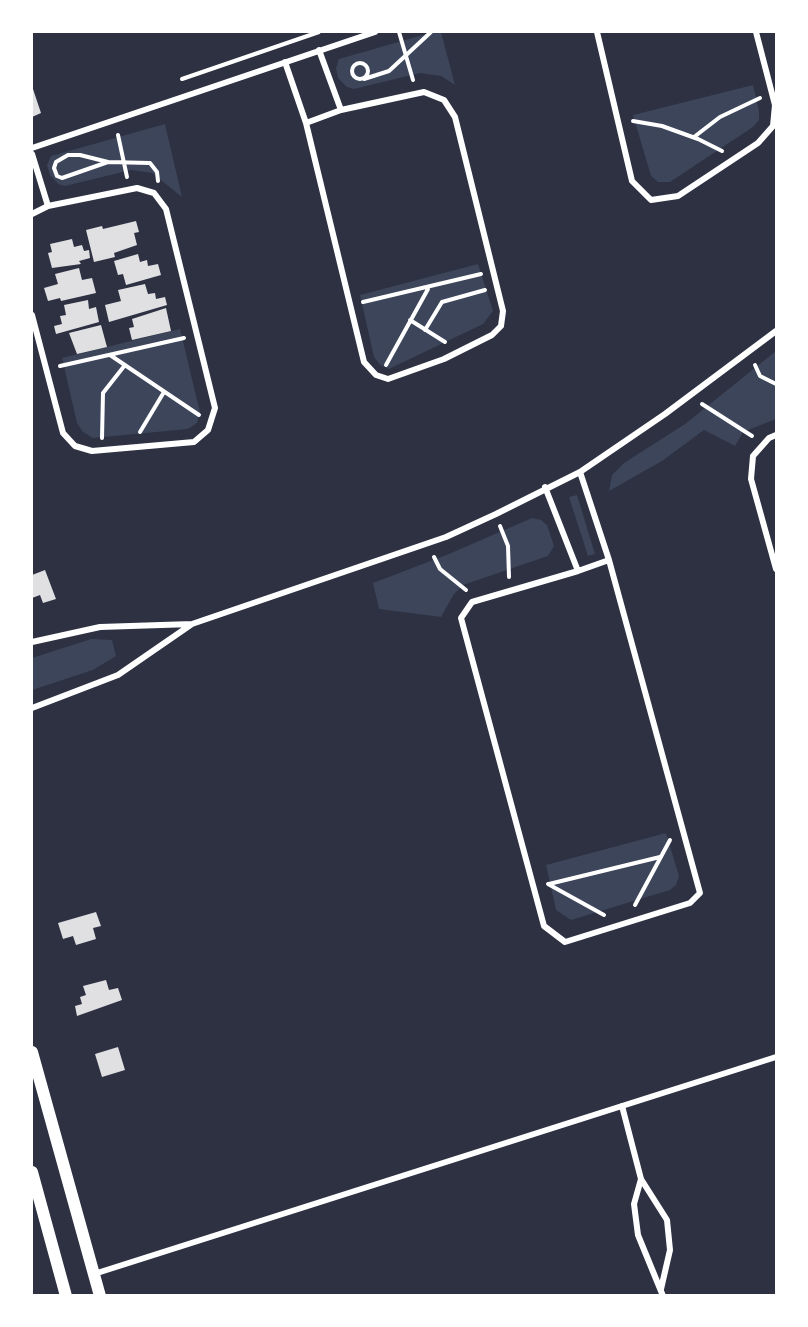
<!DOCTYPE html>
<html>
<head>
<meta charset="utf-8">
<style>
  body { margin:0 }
  #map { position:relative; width:808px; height:1327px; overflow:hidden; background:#2d3142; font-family:"DM Sans",sans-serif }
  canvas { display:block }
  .frame { position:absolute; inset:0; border:33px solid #fff; pointer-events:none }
</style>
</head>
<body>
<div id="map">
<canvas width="808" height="1327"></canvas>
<div class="frame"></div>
</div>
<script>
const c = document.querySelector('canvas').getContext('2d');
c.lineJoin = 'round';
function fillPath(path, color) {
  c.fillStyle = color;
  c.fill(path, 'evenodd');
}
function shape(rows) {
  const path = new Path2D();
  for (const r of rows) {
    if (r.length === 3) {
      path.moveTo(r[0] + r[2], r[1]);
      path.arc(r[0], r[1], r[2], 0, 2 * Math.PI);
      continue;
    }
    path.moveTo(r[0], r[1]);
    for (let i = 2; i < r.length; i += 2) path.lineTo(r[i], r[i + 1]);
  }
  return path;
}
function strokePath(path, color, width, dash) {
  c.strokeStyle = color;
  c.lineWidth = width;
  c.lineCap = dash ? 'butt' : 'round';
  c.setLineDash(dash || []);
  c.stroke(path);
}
const green = shape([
  [433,32,441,32,455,85,441,76,420,73,354,89,347,87,338,78,336,68,339,59],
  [753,85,759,111,759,120,753,127,670,182,658,182,651,176,633,115],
  [165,124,182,197,152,173,131,170,65,186,58,184,50,175,47,165,51,156],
  [478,264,493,311,483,324,389,369,380,365,374,357,360,295],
  [180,329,200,412,197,423,188,429,93,438,83,432,77,423,62,358],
  [776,351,776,419,743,432,735,446,704,430,662,461,609,491,612,475,624,463,685,424],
  [577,495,595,554,588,556,569,497],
  [532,518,541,520,547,525,554,546,548,556,463,585,454,594,441,617,379,609,373,583,449,554],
  [91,639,112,640,116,656,93,670,32,690,32,658],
  [666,833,679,876,676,885,670,890,571,920,556,910,546,865]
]);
const building = shape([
  [32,86,41,113,32,117],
  [136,221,139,232,134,233,137,245,114,253,115,257,94,262,86,230,102,226,103,229],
  [72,239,74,247,82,245,84,251,89,250,90,258,79,261,81,264,52,268,48,253,52,252,50,244],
  [138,254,140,262,147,260,148,266,158,264,161,275,126,285,123,274,118,275,114,261],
  [79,268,82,280,92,278,96,293,61,301,60,298,48,301,44,288,58,284,55,274],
  [145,284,148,294,155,293,156,299,165,297,167,305,109,322,105,305,121,301,118,290],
  [88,300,89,309,96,307,99,322,56,334,54,326,62,324,60,316,66,315,64,305],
  [166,308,171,331,132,340,129,328,134,327,132,319],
  [101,325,107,347,77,354,69,333],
  [45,570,56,599,43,603,40,595,32,598,32,575],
  [96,912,101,926,93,928,96,939,76,945,73,936,63,939,58,923],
  [106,980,109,990,118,988,122,1000,77,1016,75,1006,82,1004,80,997,86,995,83,986],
  [118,1047,125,1070,102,1077,95,1054]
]);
const path = shape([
  [399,32,413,80],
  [360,71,8],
  [182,79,319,32],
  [364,79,389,71,431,32],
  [633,121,662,126,698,139,722,151],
  [118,135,127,177],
  [694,137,720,117,760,98],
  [108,162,80,155,68,155,56,162,54,168,57,176,62,178,108,162,150,163,157,172,158,181],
  [363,302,481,274],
  [410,320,445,342],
  [425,330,442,302,485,290],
  [110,355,199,415],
  [386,365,428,289],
  [755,365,760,376,776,384],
  [60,366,184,338],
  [702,404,752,436],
  [140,432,164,392],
  [102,438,103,393,125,365],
  [500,526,508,546,509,577],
  [434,557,440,569,466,590],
  [548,884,604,915],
  [549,884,660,857],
  [635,905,670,840]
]);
const minor = shape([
  [597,32,632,181,651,200,678,196,758,143,773,126,775,105,756,32],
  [285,62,306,123,364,362,376,375,388,379,444,359,492,335,501,326,503,311,455,117,444,100,424,92,341,110,319,50],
  [306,123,341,110],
  [32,148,375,32],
  [32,154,48,206],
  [32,214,48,206,137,188,154,193,166,209,215,408,208,430,194,442,92,451,75,446,63,433,32,315],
  [776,435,769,438,753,456,751,479,776,569],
  [545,487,578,571,472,602,461,618,544,926,565,942,690,903,700,893,609,560,580,472],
  [578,571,609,560],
  [32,642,100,627,192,624],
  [32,708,118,675,192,624,446,537,496,514,580,472,665,414,776,331],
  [622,1106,641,1179,667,1220,670,1250,661,1289],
  [641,1179,634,1204,638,1235,663,1296],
  [94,1274,776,1057]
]);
const secondary = shape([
  [32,1052,100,1296],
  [32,1172,66,1296]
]);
fillPath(green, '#3c4559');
fillPath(building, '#e0e0e3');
strokePath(path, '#fff', 4);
strokePath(minor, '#fff', 6);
strokePath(secondary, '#fff', 12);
</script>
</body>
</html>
